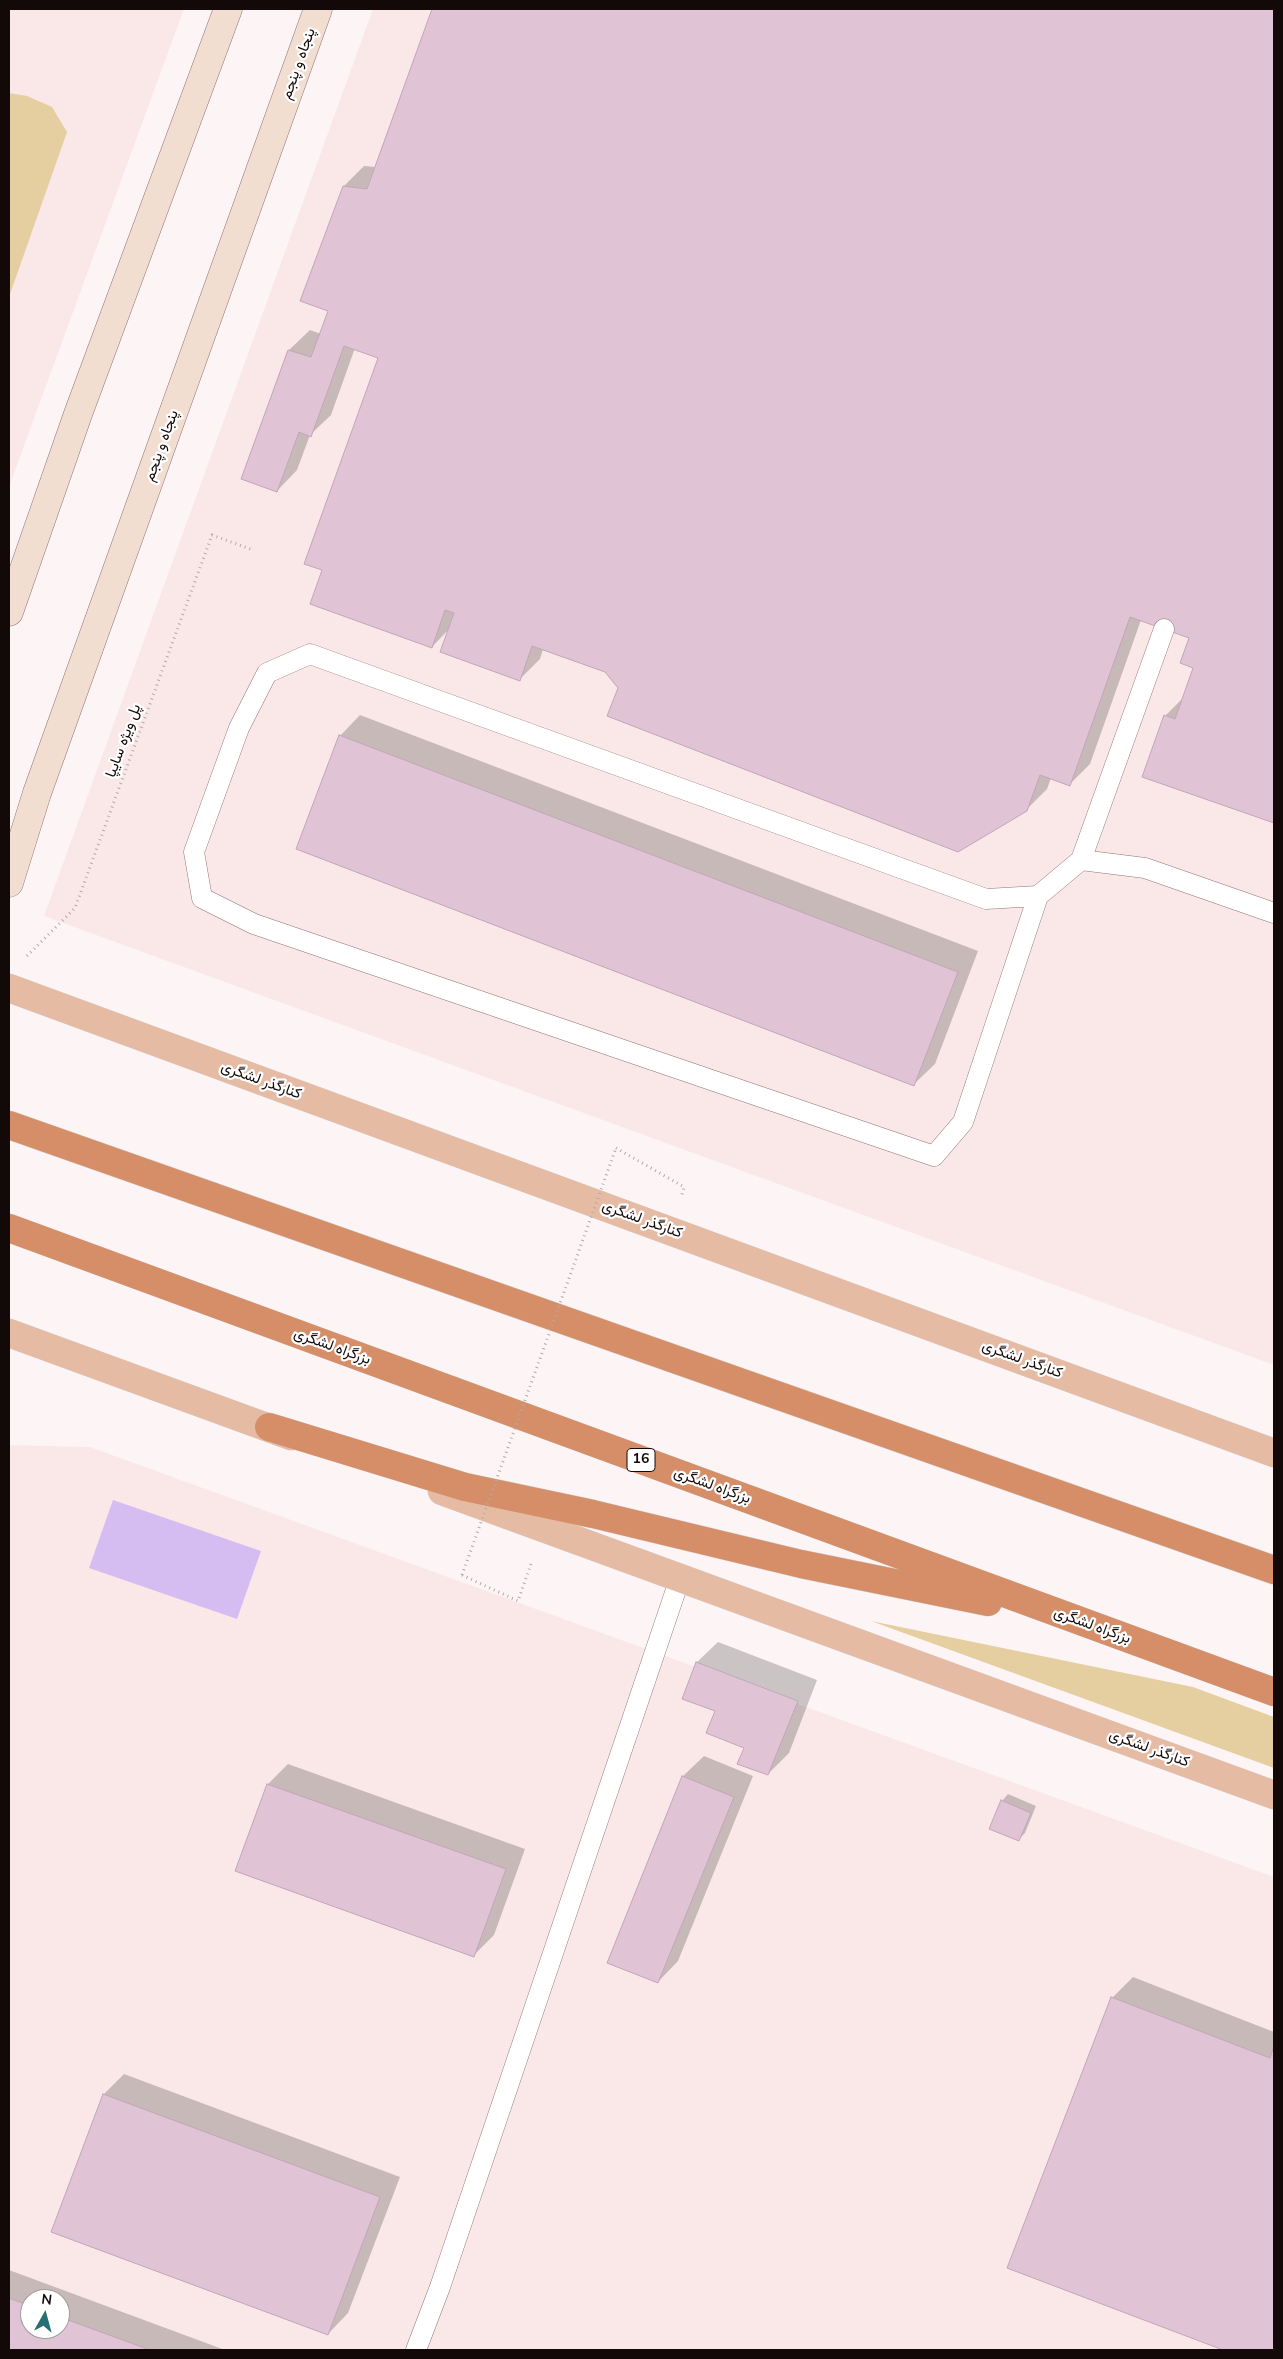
<!DOCTYPE html>
<html>
<head>
<meta charset="utf-8">
<style>
  body { margin:0 }
  #map { position:relative; width:1283px; height:2359px; overflow:hidden; background:#fdf5f5; font-family:"Nunito Sans",sans-serif }
  canvas { display:block }
  .frame { position:absolute; inset:0; border:10px solid #140909; pointer-events:none }
  .north { position:absolute; left:20px; top:2289px; width:50px; height:50px; box-sizing:border-box; background:#fff; border:1px solid #a19d9d; border-radius:50%; rotate:7deg; font-size:14px; font-weight:700; line-height:20px; text-align:center; color:#140909 }
  .north::after { content:''; display:block; margin:auto; width:18px; height:22px; background:#256f75; clip-path:polygon(50% 0,100% 100%,50% 72%,0 100%) }
</style>
</head>
<body>
<div id="map">
<canvas width="1283" height="2359"></canvas>
<div class="frame"></div>
<div class="north">N</div>
</div>
<script>
const c = document.querySelector('canvas').getContext('2d');
c.lineJoin = 'round';
function fillPath(path, color) {
  c.fillStyle = color;
  c.fill(path, 'evenodd');
}
function shape(rows) {
  const path = new Path2D();
  for (const r of rows) {
    path.moveTo(r[0], r[1]);
    for (let i = 2; i < r.length; i += 2) path.lineTo(r[i], r[i + 1]);
  }
  return path;
}
function strokePath(path, color, width, dash) {
  c.strokeStyle = color;
  c.lineWidth = width;
  c.lineCap = dash ? 'butt' : 'round';
  c.setLineDash(dash || []);
  c.stroke(path);
}
function write(font, color, halo, rows, align = 'center') {
  c.font = font + ' "Nunito Sans",Vazirmatn,sans-serif';
  c.lineWidth = 4.5;
  c.setLineDash([]);
  c.textBaseline = 'middle';
  c.strokeStyle = halo;
  c.fillStyle = color;
  for (const [text, x, y, turn = 0] of rows) {
    c.save();
    c.translate(x, y);
    c.rotate((+turn || 0) * Math.PI / 180);
    c.textAlign = isNaN(turn) ? turn : align;
    if (halo) c.strokeText(text, 0, 0);
    c.fillText(text, 0, 0);
    c.restore();
  }
}
const built = shape([
  [9,9,184,9,9,487],
  [373,9,1274,9,1274,1365,44,916],
  [9,1445,90,1447,1274,1877,1274,2350,9,2350],
  [30,2299,60,2299,60,2329,30,2329]
]);
const green = shape([
  [9,93,27,96,52,107,67,132,9,297],
  [871,1621,1193,1687,1274,1717,1274,1768]
]);
const water = shape([
  [113,1500,261,1551,237,1619,89,1568]
]);
const shadow = shape([
  [434,9,1274,9,1274,822,1144,776,1165,716,1184,697,1195,667,1191,637,1141,620,1090,764,1069,785,1051,778,1047,789,1026,810,620,687,605,671,543,649,540,659,520,679,450,628,432,647,323,569,380,357,355,348,331,415,310,435,297,470,277,491,242,478,289,350,310,330,321,334,329,310,344,186,364,166,376,167],
  [360,715,978,951,935,1064,914,1084,340,736],
  [718,1642,817,1680,789,1753,768,1774,716,1710,683,1698,697,1662],
  [704,1756,753,1776,678,1961,658,1982,683,1776],
  [288,1764,525,1849,494,1935,474,1955,268,1784],
  [1008,1794,1036,1806,1025,1833,1018,1840,1002,1801],
  [1133,1977,1274,2032,1274,2350,1226,2350,1008,2267,1112,1998],
  [124,2074,400,2177,348,2313,328,2334,52,2232,104,2094],
  [9,2270,225,2350,9,2350],
  [30,2299,60,2299,60,2329,30,2329]
]);
const building = shape([
  [432,9,1274,9,1274,823,1142,777,1164,715,1175,719,1193,668,1180,663,1189,638,1130,617,1070,786,1040,775,1027,811,958,852,607,716,618,688,605,672,532,646,520,681,440,652,454,613,445,610,432,648,310,604,322,570,304,564,378,358,344,346,311,437,299,432,277,492,241,479,288,350,311,357,328,311,300,301,343,186,367,189,432,9],
  [339,735,958,972,914,1086,296,849,339,735],
  [696,1662,798,1701,768,1775,737,1764,744,1748,706,1733,715,1711,682,1699,696,1662],
  [682,1776,734,1797,658,1983,607,1963,682,1776],
  [267,1784,506,1869,474,1957,235,1871,267,1784],
  [1001,1800,1031,1813,1019,1841,989,1829,1001,1800],
  [1111,1997,1270,2058,1274,2046,1274,2350,1223,2350,1007,2268,1111,1997],
  [103,2094,380,2197,328,2335,51,2232,103,2094],
  [9,2298,30,2306,30,2329,60,2329,60,2317,150,2350,9,2350,9,2298]
]);
const path = shape([
  [27,956,75,908,212,535,253,550],
  [616,1148,684,1187,681,1198],
  [462,1575,518,1601,532,1561]
]);
const lane = shape([
  [1081,860,1164,629],
  [1038,896,986,899,310,654,267,673,239,728,194,852,202,898,254,924,934,1156,963,1122,1038,896,1081,860,1145,868,1274,913],
  [416,2350,440,2287,680,1578]
]);
const secondary = shape([
  [9,612,78,414,228,9],
  [9,883,37,793,318,9]
]);
const primary = shape([
  [9,988,1274,1453],
  [9,1333,291,1436],
  [442,1491,1274,1795]
]);
const highway = shape([
  [9,1125,1274,1570],
  [9,1228,1274,1692],
  [269,1427,465,1487,593,1514,801,1564,988,1602]
]);
const pathBridge = shape([
  [462,1575,616,1148]
]);
const shields = [
  [641,1460,28]
];
const shieldNames = [
  ["16",641,1460]
];
const streetNames = [
  ["پنجاه و پنجم",299,64,-70],
  ["پنجاه و پنجم",162,446,-70],
  ["پل ویژه سایپا",124,741,-70],
  ["کنارگذر لشگری",261,1081,20],
  ["کنارگذر لشگری",642,1220,20],
  ["بزرگراه لشگری",332,1347,20],
  ["کنارگذر لشگری",1022,1360,20],
  ["بزرگراه لشگری",712,1486,20],
  ["بزرگراه لشگری",1092,1626,20],
  ["کنارگذر لشگری",1149,1749,20]
];
fillPath(built, '#fae8e8');
fillPath(green, '#e5ce9f');
fillPath(water, '#d5bdf2');
fillPath(shadow, '#0003');
fillPath(building, '#e0c3d5');
strokePath(building, '#c3a6b8', 1);
strokePath(lane, '#957476', 21);
strokePath(secondary, '#957476', 29);
strokePath(primary, '#d5d3d3', 29);
strokePath(highway, '#d5d3d3', 29);
strokePath(path, '#b3aaaa', 3, [1, 4]);
strokePath(lane, '#fff', 20);
strokePath(secondary, '#f2ddd1', 28);
strokePath(primary, '#e6bba4', 28);
strokePath(highway, '#d58e67', 28);
strokePath(pathBridge, '#b3aaaa', 3, [1, 4]);
for (const [x, y, w] of shields) {
  const box = new Path2D();
  box.roundRect(x - w / 2, y - 11.5, w, 23, 4);
  c.fillStyle = '#fff';
  c.fill(box);
  strokePath(box, '#140909', 1);
}
write('bold 14px', '#140909', null, shieldNames);
write('15px', '#140909', '#fff', streetNames);
</script>
</body>
</html>
